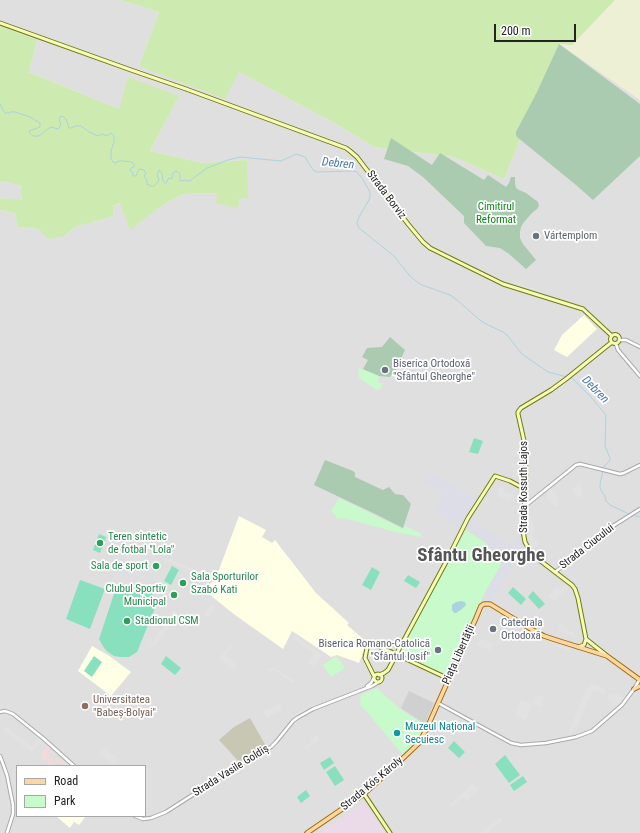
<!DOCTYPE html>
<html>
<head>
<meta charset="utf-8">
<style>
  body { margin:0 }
  #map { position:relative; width:640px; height:833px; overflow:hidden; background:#f2efe9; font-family:"Roboto Condensed",sans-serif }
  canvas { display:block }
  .legend { position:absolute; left:16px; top:765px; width:130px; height:52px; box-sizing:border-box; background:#fff; border:1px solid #a7a7a7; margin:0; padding:5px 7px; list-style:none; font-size:12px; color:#222 }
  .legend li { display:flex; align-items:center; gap:8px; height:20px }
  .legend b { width:20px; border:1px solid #a7a7a7 }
  .scale { position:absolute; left:494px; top:24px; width:82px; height:18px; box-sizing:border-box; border:2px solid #222; border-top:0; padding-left:5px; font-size:12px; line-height:14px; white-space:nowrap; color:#222; -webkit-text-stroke:3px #fff; paint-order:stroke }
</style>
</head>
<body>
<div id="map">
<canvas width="640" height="833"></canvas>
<ul class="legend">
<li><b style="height:5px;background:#fcd6a4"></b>Road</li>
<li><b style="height:11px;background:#c8facc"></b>Park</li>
</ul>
<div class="scale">200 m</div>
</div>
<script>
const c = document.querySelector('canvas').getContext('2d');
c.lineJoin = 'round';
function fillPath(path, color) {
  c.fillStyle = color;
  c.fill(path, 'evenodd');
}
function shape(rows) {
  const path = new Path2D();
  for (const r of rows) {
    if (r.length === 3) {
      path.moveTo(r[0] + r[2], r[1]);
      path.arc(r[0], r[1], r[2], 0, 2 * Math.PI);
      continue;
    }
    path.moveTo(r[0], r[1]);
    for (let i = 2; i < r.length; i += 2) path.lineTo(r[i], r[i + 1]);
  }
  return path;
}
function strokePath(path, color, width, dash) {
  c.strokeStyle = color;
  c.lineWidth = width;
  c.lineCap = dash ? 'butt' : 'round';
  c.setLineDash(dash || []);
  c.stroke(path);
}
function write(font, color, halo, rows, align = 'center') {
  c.font = font + ' "Roboto Condensed",sans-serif';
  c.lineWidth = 3.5;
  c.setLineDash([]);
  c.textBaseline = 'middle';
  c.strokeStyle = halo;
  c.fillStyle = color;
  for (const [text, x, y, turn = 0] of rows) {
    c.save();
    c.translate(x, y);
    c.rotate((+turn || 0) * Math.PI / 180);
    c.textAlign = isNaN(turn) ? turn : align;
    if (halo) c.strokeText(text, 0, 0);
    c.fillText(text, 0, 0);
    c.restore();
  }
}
const residential = shape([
  [0,0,120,0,159,12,139,66,239,72,336,124,374,147,454,157,504,179,559,44,560,44,640,100,640,833,0,833,0,210,15,213,18,227,39,229,64,236,75,227,114,216,113,206,121,203,130,229,164,204,184,194,217,193,238,208,240,198,247,199,247,160,203,163,150,151,179,96,119,109,29,72,37,40,0,25],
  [17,766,145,766,145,816,17,816],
  [3,181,22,186,20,191,22,201,1,198,0,200,0,183]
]);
const commercial = shape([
  [48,745,50,749,49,751,51,752,47,757,50,759,51,758,54,760,57,757,67,765,67,766,62,766,55,760,51,765,40,756]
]);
const industrial = shape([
  [364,802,385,833,319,833]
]);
const education = shape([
  [584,315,597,329,567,357,554,350,562,335],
  [239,516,266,530,262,537,272,543,275,540,316,593,349,623,347,625,367,642,359,663,337,655,331,657,292,631,283,649,235,615,205,591,213,581,217,575],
  [92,646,108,655,131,672,111,696,78,671],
  [56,816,86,816,79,825,74,822,70,828]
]);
const religious = shape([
  [409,691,434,703,425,724,401,708]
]);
const construction = shape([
  [250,718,267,748,241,764,219,740,234,727]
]);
const farmland = shape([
  [615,0,640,0,640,100,560,44,572,45]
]);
const grass = shape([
  [120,0,615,0,572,45,561,44,559,44,504,179,454,157,374,147,336,124,239,72,225,99,139,66,159,12],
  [0,26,37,40,29,72,119,109,128,77,179,96,150,151,203,163,247,160,248,199,240,198,238,208,216,203,217,193,184,194,164,204,130,230,120,203,113,206,114,216,75,227,64,236,48,239,39,229,18,227,15,213,0,210,0,198,22,200,20,191,22,186,3,181,0,183]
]);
const cemetery = shape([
  [559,44,640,104,640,156,593,200,576,185,517,137,516,135,516,132,537,92],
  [391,138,432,165,440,153,484,180,488,175,506,187,509,183,511,177,515,177,515,183,516,188,519,190,526,193,538,202,539,206,537,209,532,213,524,222,521,227,520,232,520,238,523,244,536,260,526,269,509,254,500,248,486,246,464,223,464,216,423,177,408,166,384,159],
  [390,337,405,350,396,370,394,370,390,377,379,376,363,369,368,360,362,357,367,348,382,347],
  [325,460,353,471,355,473,355,477,383,490,389,487,395,494,403,495,411,504,403,528,373,513,314,485]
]);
const park = shape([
  [358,368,379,376,378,383,383,383,380,389,377,390,359,378],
  [339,498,403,529,405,526,422,534,421,537,395,532,344,518,337,519,335,515,331,511],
  [466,530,486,543,485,544,493,552,495,558,502,563,485,592,447,675,399,653],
  [336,656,345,668,331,677,323,665],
  [377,688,400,709,425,725,420,736,413,745,403,755,360,704,361,695]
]);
const pitch = shape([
  [474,438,483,441,478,454,469,452],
  [99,534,106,537,100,553,93,550],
  [172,566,179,570,171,585,164,581],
  [372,567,380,572,371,590,362,585],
  [408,575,420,582,416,588,404,581],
  [80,580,105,589,90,629,66,619],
  [132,583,140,585,146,588,153,594,152,597,157,600,156,602,157,603,137,652,129,657,120,657,114,656,108,652,104,648,99,639,115,591,122,586],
  [513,587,526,599,521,605,508,593],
  [533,591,545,604,539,609,528,597],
  [94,656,102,662,92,677,84,671],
  [166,656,181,668,175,675,161,664],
  [454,741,465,752,459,758,448,748],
  [505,755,520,775,509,783,495,764],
  [330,757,334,763,324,770,320,763],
  [335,766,344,780,335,786,326,772],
  [523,776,527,782,514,791,510,785],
  [306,790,310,796,301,803,297,797]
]);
const parking = shape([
  [515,282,548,294,547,297,512,287],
  [580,483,583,496,581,498,575,495,571,490],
  [500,486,505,490,504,492,512,495,510,501,498,496,499,494,496,492],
  [551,488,560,499,558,501,560,503,555,507,546,497,548,494,546,492],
  [527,513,532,517,532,521,535,527,535,531,532,535,539,543,533,549,529,542,527,537],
  [130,544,149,551,144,567,124,559],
  [165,558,197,570,196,572,164,560],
  [566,585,569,587,555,602,548,595,557,587,561,590],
  [211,604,216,607,208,618,203,615],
  [173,610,180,615,152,649,150,647],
  [561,623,570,632,574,632,575,637,557,630],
  [529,628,542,635,572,646,570,652,558,647,555,644,527,630],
  [296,635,299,637,299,639,323,655,314,667,308,663,314,653,293,639],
  [480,638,494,644,490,651,477,645],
  [230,644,232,646,225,656,237,664,233,670,219,659],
  [273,667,294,680,293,683,273,670,269,672,267,670],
  [591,683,606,690,604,694,593,690,576,729,574,726,571,734,568,733,587,687,589,688],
  [616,692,627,699,617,710,616,707,606,698,611,693,614,695],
  [542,695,544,695,541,707,533,704,535,697,538,698,539,696,541,697],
  [521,700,532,705,526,720,514,715],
  [316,702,317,704,314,706,294,719,293,717,300,711],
  [279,703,282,710,267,718,263,712],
  [6,726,32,747,40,737,43,739,32,753,3,730],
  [317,735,320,739,306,749,304,747,312,742,310,739],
  [104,747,119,759,114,765,99,753],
  [472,783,479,789,467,801,463,797,452,807,450,805],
  [500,817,503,820,488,833,481,833]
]);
const plaza = shape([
  [428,470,476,499,459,527,433,511,443,493,423,480],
  [470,518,511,546,513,545,518,537,519,532,522,532,523,541,525,549,528,553,543,565,540,568,521,555,511,569,491,600,484,600,482,599,502,563,495,558,493,552,486,544,487,542,464,527]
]);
const water = shape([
  [461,601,465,602,466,605,462,609,456,613,454,613,452,610,452,605,456,602]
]);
const stream = shape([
  [0,104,3,110,5,113,9,113,11,112,15,112,30,117,40,123,40,127,29,131,30,133,33,136,39,136,49,128,51,127,58,129,59,128,61,125,59,119,61,116,64,117,66,119,69,128,71,128,76,126,81,126,89,132,98,136,103,134,106,136,111,133,114,136,114,142,111,151,111,159,113,162,115,163,119,161,123,161,132,162,135,166,130,169,130,170,133,173,133,176,136,176,139,169,144,170,146,173,144,176,147,181,147,184,151,186,154,186,158,182,159,178,157,176,159,170,162,173,163,181,165,183,166,183,168,179,172,178,173,173,176,171,178,172,180,174,180,181,181,181,186,180,188,181,191,180,207,168,228,160,240,157,281,161,296,154,305,157,313,170,317,172,354,171,357,172,362,178,370,192,370,196,369,200,359,217,357,223,359,228,394,256,409,275,417,282,422,285,450,295,457,300,481,321,486,324,503,332,507,335,522,354,548,372,567,377],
  [570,377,573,379,590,396,606,415,605,446,610,458,610,460,603,468],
  [603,471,600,484,600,488,602,492,605,496,606,501,610,505,629,514],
  [632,515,640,517]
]);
const tertiary = shape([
  [619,340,626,340,640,347],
  [616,344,618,350,640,376],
  [525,506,576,465,580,464,620,474,624,473,640,465],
  [555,572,574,558,602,533,640,509],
  [367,686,371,683,374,678],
  [438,703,511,743,521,745,546,743,576,737,592,731,622,705,634,689,640,679],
  [0,712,5,711,13,714,44,739,74,766],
  [0,756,3,764,7,775,13,805,13,814,7,833],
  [135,816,143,819,151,818,166,812,219,778,271,747,276,742,293,721,297,718,313,709,372,686,379,682]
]);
const secondary = shape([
  [0,23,131,70,186,89,346,148,350,151,357,157,408,224,423,242,430,248,503,284,583,309,612,336],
  [615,339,4.5],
  [578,647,584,645,586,639],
  [398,651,446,562,468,518,495,476,510,481,525,489],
  [606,655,586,639,578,598,575,589,572,585,538,559,530,551,525,542,523,531,526,475,525,445,518,414,518,412,521,408,551,390,566,379,612,342],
  [378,678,4],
  [379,675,384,673,388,670,394,659],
  [374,676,365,658,367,648,369,645,372,644,374,644,449,679],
  [364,794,390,833]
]);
const primary = shape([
  [634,689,640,686],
  [307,833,364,794,398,763,419,743,427,728,476,618,481,606,484,604,490,604,529,628,544,636,556,640,607,656,640,680]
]);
const secondaryBridge = shape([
  [394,659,398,651]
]);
const markers = [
  [536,236,4,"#6b7280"],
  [385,370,4,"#6b7280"],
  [100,543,4,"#2e9e5b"],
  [156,566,4,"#2e9e5b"],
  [183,583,4,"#2e9e5b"],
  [174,595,4,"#2e9e5b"],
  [127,621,4,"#2e9e5b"],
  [493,629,4,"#6b7280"],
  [438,650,4,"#6b7280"],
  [85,706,4,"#8d6e63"],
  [397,733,4,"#0f9aa8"]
];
const streetNames = [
  ["Strada Borviz",386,195,53],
  ["Strada Kossuth Lajos",524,487,-90],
  ["Strada Ciucului",587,547,-38],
  ["Piața Libertății",459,655,-66],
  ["Strada Vasile Goldiș",231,771,-32],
  ["Strada Kós Károly",372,784,-40]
];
const parkNames = [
  ["Cimitirul",496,207],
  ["Reformat",496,220]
];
const worshipNames = [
  ["Vártemplom",544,236],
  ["Biserica Ortodoxă",393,364],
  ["\"Sfântul Gheorghe\"",393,377],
  ["Catedrala",501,623],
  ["Ortodoxă",501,636],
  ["Biserica Romano-Catolică",430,644,"right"],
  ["\"Sfântul Iosif\"",430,657,"right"]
];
const leisureNames = [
  ["Teren sintetic",108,537],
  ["de fotbal \"Lola\"",108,550],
  ["Sala de sport",148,566,"right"],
  ["Sala Sporturilor",191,577],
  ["Szabó Kati",191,590],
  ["Clubul Sportiv",166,589,"right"],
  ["Municipal",166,602,"right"],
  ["Stadionul CSM",135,621]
];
const educationNames = [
  ["Universitatea",93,700],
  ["\"Babeș-Bolyai\"",93,713]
];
const cultureNames = [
  ["Muzeul Național",405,727],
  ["Secuiesc",405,740]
];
const waterNames = [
  ["Debren",338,164,6],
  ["Debren",595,390,46]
];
const townNames = [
  ["Sfântu Gheorghe",481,556]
];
fillPath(residential, '#e0dfdf');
fillPath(commercial, '#f2dad9');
fillPath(industrial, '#ebdbe8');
fillPath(education, '#ffffe5');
fillPath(religious, '#d0d0d0');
fillPath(construction, '#c7c7b4');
fillPath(farmland, '#eef0d5');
fillPath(grass, '#cdebb0');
fillPath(cemetery, '#aacbaf');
fillPath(park, '#c8facc');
fillPath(pitch, '#88e0be');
fillPath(parking, '#e2e2e2');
fillPath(plaza, '#dddde8');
fillPath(water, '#aad3df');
strokePath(stream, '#aad3df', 1);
strokePath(tertiary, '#a9a9a9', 4.5);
strokePath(secondary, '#707d05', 5);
strokePath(primary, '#a06b00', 5.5);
strokePath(tertiary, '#fff', 2.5);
strokePath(secondary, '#f7fabf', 3);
strokePath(primary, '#fcd6a4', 3.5);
strokePath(secondaryBridge, '#707d05', 5, []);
strokePath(secondaryBridge, '#f7fabf', 3);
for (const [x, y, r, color] of markers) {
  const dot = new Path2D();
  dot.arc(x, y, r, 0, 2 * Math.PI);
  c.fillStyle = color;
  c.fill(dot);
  strokePath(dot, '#fff', 1.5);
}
write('11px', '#222', '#fff', streetNames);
write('11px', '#0c8416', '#fff', parkNames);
write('11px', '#5b616d', '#fff', worshipNames, 'left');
write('11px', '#27864d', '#fff', leisureNames, 'left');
write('11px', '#785e54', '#fff', educationNames, 'left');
write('11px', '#0d838f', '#fff', cultureNames, 'left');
write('italic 12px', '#4a7aab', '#fff', waterNames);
write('bold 19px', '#555', '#fff', townNames);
</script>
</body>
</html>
